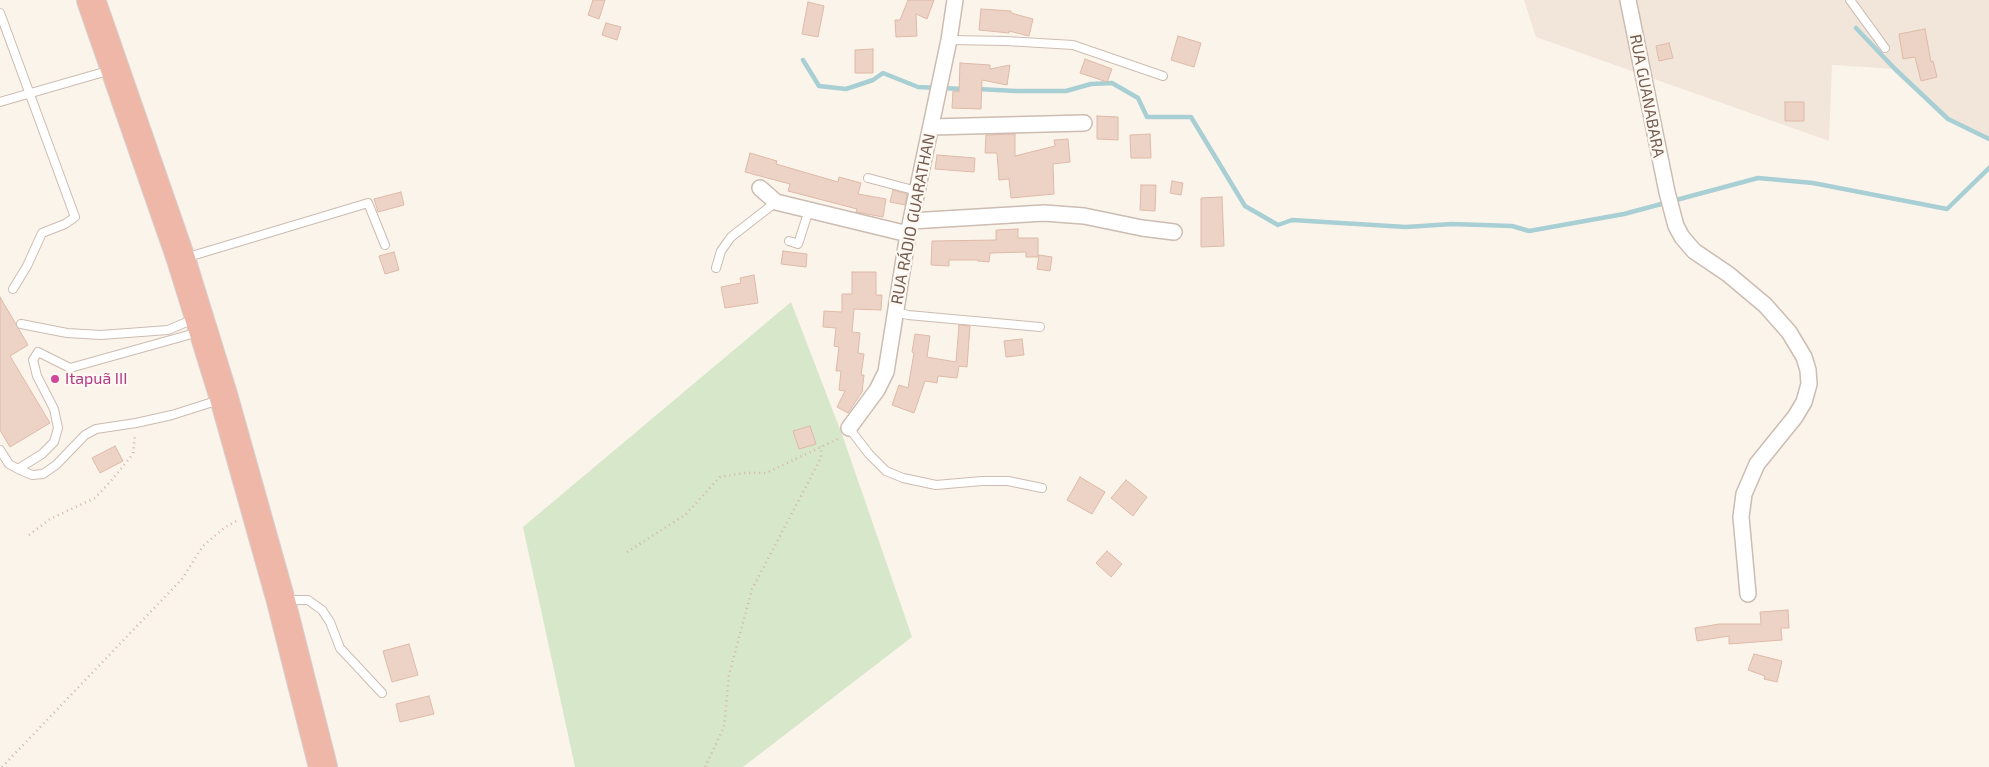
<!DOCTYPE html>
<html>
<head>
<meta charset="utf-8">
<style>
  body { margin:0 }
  canvas { display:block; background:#fbf4eb }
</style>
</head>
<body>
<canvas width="1989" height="767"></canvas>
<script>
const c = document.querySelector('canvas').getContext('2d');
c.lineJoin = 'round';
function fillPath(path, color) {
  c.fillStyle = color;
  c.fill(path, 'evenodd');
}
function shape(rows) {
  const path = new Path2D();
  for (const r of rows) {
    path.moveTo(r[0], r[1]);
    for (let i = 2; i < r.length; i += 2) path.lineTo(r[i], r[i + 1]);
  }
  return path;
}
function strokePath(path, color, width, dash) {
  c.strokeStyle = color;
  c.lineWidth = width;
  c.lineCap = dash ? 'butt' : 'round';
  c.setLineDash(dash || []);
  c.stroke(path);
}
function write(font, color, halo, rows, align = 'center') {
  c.font = font + ' "Exo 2",sans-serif';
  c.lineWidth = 4.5;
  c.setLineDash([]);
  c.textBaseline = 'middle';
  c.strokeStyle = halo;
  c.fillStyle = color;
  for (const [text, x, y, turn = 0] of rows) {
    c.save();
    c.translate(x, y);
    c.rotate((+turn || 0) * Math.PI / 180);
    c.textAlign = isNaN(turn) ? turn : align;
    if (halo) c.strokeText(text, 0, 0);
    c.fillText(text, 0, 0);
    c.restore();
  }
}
const residential = shape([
  [1524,0,1989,0,1989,139,1948,119,1895,69,1832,65,1829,141,1536,37]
]);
const green = shape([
  [791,302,843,437,912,637,743,767,575,767,523,527]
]);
const stream = shape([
  [1856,28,1895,69,1948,119,1989,139],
  [803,60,819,86,846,89,873,80,883,73,918,87,964,89],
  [977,89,1016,91,1066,91,1091,84,1112,83,1138,98,1147,117,1191,117,1245,206,1278,225,1292,220,1406,227,1452,224,1512,226,1529,231,1624,214,1758,178,1813,183,1947,209,1989,168]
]);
const building = shape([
  [593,0,605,0,599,19,588,15,593,0],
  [908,0,934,0,927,19,916,14,917,36,896,37,895,20,900,20,908,0],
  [808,2,824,6,818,37,802,34,808,2],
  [981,9,1011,11,1011,13,1033,19,1029,36,1009,31,1009,33,979,30,981,9],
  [606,23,621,27,617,40,602,35,606,23],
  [1925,29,1931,62,1933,61,1937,77,1921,81,1915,57,1903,59,1899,34,1925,29],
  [1178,36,1201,43,1194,67,1171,60,1178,36],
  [1669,43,1673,58,1659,61,1656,46,1669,43],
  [873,49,873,73,855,73,855,50,873,49],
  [1085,59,1112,69,1107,82,1080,73,1085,59],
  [960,63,990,65,990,69,1010,65,1007,85,982,80,981,109,952,108,953,91,959,92,960,63],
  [1785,102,1804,102,1804,121,1785,121,1785,102],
  [1097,116,1118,117,1118,140,1097,139,1097,116],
  [1015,134,1015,156,1055,146,1054,140,1068,139,1070,162,1053,164,1054,194,1011,198,1009,179,999,180,997,153,985,153,986,135,1015,134],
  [1150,134,1151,158,1131,158,1130,135,1150,134],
  [750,153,777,161,776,164,838,182,839,177,861,183,858,194,886,199,883,217,856,212,857,209,788,191,790,184,745,172,750,153],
  [937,155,975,158,974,172,935,169,937,155],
  [1172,181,1183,183,1181,195,1170,193,1172,181],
  [1141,185,1156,185,1155,211,1140,210,1141,185],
  [893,190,907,194,905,205,890,202,893,190],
  [401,192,404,205,378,212,374,199,401,192],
  [1222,197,1224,246,1201,247,1201,198,1222,197],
  [1018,229,1018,238,1038,238,1038,257,1026,257,1026,252,990,253,989,262,978,261,978,260,949,260,949,266,931,265,932,241,996,240,996,230,1018,229],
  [783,251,807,254,806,267,781,264,783,251],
  [394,252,399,270,385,274,379,256,394,252],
  [1039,255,1052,257,1050,271,1037,269,1039,255],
  [852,272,876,272,876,295,882,295,881,310,854,309,852,332,860,333,858,353,864,354,861,375,864,375,862,392,848,413,837,407,845,391,839,390,841,371,836,371,839,347,834,346,836,328,823,327,824,311,842,312,842,294,852,294,852,272],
  [754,275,758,303,725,308,721,287,741,283,740,278,754,275],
  [0,297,28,345,10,356,50,423,10,447,0,430,0,297],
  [959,325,970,326,967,367,959,366,957,378,938,376,937,383,925,381,914,413,892,405,899,385,908,388,914,353,912,352,915,334,930,336,927,357,956,362,959,325],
  [1022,339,1024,355,1006,357,1004,341,1022,339],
  [810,426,816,444,799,449,793,431,810,426],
  [115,446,123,461,100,473,92,458,115,446],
  [1080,477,1105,492,1092,514,1067,500,1080,477],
  [1126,480,1147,497,1133,516,1111,498,1126,480],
  [1107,551,1122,564,1111,577,1096,563,1107,551],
  [1788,610,1789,628,1781,628,1782,640,1729,644,1729,636,1697,641,1695,628,1719,624,1761,624,1760,612,1788,610],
  [409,644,418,675,392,682,383,651,409,644],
  [1754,654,1782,661,1777,682,1764,679,1765,676,1748,670,1754,654],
  [429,696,434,714,400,722,396,704,429,696]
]);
const path = shape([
  [29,535,50,519,95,498,111,481,133,454,135,434],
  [627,552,685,515,720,477,743,473,766,473,840,438],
  [2,767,182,579,203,546,224,528,238,520],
  [705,767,724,727,729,675,752,589,821,458,821,446]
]);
const lane = shape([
  [1850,0,1885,48],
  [0,13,75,217,65,224,42,233,27,266,13,289],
  [949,40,1006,41,1073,45,1163,76],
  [0,102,111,70],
  [868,178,917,191],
  [789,241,798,244,809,210],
  [185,258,368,203,385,245],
  [716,268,721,251,731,237,776,202],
  [896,312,908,315,1040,327],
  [21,324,67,333,101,335,168,330,196,318],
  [849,428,869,454,886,471,903,478,936,485,982,481,1008,481,1042,488],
  [0,450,9,464,18,469,42,454,54,442,58,428,54,409,37,376,33,360,38,352,70,368,199,332],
  [18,469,32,475,43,474,56,465,85,435,96,429,136,423,172,415,219,400],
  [286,600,308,600,322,610,330,622,340,648,382,693]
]);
const street = shape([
  [1628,0,1667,192,1676,226,1682,237,1694,251,1728,274,1765,305,1789,332,1804,357,1808,370,1809,384,1804,402,1795,417,1757,464,1744,494,1741,517,1748,594],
  [931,127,1084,123],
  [760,188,776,202,908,234],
  [911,221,1044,213,1084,216,1142,228,1174,232],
  [849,428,877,390,886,372,908,234,949,40,955,0]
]);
const highway = shape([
  [91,0,181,259,224,398,281,601,323,767]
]);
const markers = [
  [55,379,5,"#d1479c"]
];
const streetNames = [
  ["RUA GUANABARA",1647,96,79],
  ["RUA RÁDIO GUARATHAN",913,219,-79]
];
const hotelNames = [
  ["Itapuã III",65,379]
];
fillPath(residential, '#f2e6da');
fillPath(green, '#d7e7ca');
strokePath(stream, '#a8cfd4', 4.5);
fillPath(building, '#edd3c5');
strokePath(building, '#debaa7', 1);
strokePath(lane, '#ccbcb1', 10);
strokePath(street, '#ccbcb1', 18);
strokePath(highway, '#d8d1ce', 30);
strokePath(path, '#d3b6a8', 2.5, [1, 4]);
strokePath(lane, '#fff', 8);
strokePath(street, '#fff', 15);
strokePath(highway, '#eeb7a8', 28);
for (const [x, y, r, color] of markers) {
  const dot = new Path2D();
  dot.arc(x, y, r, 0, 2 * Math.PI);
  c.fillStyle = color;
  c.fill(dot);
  strokePath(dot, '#fdf8f1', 2);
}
write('16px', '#735b50', '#fdf8f1', streetNames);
write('16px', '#b23c85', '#fdf8f1', hotelNames, 'left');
</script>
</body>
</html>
